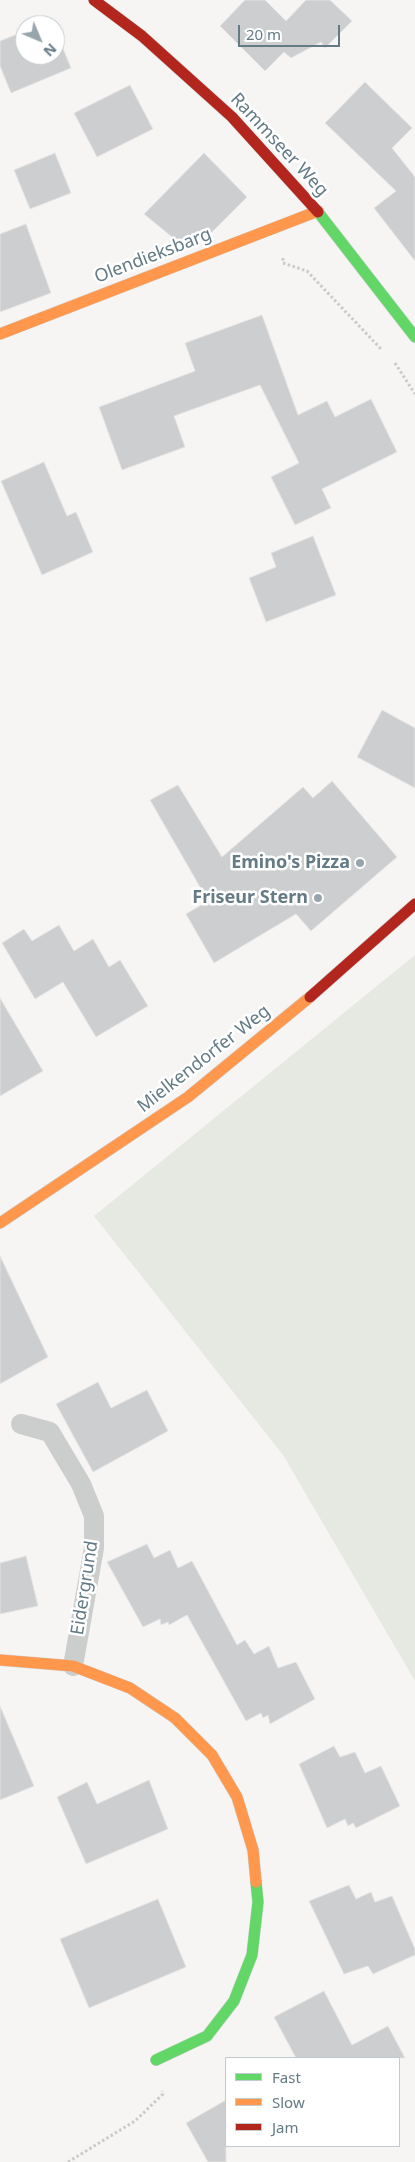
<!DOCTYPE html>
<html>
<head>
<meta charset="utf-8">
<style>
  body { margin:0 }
  #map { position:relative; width:415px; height:2162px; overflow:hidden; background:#f6f5f4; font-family:"Noto Sans",sans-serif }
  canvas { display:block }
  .legend { position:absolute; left:225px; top:2057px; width:175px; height:90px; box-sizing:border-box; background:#fff; border:1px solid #c1cace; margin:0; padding:6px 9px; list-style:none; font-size:15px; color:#647a85 }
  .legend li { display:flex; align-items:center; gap:10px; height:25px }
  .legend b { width:25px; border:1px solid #c1cace }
  .north { position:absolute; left:15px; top:15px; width:50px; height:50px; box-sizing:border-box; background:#fff; border:1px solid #c1cace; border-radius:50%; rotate:135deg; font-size:14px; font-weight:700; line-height:20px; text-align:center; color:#647a85 }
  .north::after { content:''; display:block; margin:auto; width:18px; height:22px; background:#97a5ac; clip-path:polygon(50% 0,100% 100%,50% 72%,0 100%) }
  .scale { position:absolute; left:238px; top:25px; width:102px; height:22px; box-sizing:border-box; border:2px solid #647a85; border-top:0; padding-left:6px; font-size:15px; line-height:18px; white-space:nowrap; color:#647a85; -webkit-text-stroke:4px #fff; paint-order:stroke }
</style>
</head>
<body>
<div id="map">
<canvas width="415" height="2162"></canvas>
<ul class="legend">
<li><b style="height:6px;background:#63d668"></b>Fast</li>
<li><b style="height:6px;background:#ff974d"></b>Slow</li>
<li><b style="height:6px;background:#b3261e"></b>Jam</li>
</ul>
<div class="north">N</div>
<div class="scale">20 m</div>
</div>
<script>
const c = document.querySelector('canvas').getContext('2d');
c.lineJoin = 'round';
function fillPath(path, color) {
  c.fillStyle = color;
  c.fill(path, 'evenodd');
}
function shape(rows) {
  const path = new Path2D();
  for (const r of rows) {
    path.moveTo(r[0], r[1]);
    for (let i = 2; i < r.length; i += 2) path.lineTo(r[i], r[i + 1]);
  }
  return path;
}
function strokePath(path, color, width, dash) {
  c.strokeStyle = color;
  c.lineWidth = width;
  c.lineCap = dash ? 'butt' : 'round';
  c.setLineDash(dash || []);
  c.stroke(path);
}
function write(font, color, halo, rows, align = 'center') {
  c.font = font + ' "Noto Sans",sans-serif';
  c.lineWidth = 5;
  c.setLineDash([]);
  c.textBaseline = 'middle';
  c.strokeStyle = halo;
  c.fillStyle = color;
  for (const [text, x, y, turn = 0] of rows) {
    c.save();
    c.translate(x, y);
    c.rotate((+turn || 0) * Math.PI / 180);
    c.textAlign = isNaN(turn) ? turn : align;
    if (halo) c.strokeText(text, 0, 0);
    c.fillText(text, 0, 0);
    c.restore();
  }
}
const green = shape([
  [415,955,415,1681,283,1455,94,1216]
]);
const building = shape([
  [245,0,265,0,286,21,306,0,330,0,352,21,325,48,321,42,291,58,284,52,265,71,220,26,245,0],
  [55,29,71,68,11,93,0,66,0,41,25,31,25,55,55,55,55,29],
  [365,82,412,128,392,148,415,177,415,261,374,208,396,191,325,123,365,82],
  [130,85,153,129,97,157,74,113,130,85],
  [55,153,71,193,30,209,14,170,55,153],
  [204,153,247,197,207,237,183,246,144,214,204,153],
  [26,224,51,293,0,312,0,234,26,224],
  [262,315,298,415,327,401,335,417,371,399,397,452,322,489,331,508,295,525,271,477,299,463,260,385,174,416,185,447,122,470,99,407,195,371,185,343,262,315],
  [44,462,67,516,76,512,93,552,42,575,1,481,44,462],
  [313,536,336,595,266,622,249,578,276,567,271,553,313,536],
  [382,710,415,728,415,788,357,757,382,710],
  [332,781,397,857,311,931,296,914,214,963,186,914,208,901,150,800,178,785,222,857,303,787,313,798,332,781],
  [59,925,74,951,93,939,109,967,120,960,148,1006,96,1037,63,982,35,999,2,943,24,929,32,941,59,925],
  [0,998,43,1071,0,1096,0,998],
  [0,1256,48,1357,0,1384,0,1256],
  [98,1382,111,1408,147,1390,168,1431,93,1472,56,1404,98,1382],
  [147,1544,154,1558,170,1550,178,1568,192,1561,237,1645,245,1640,254,1654,269,1646,278,1668,296,1662,315,1699,270,1724,268,1715,263,1718,261,1713,246,1721,187,1615,169,1625,168,1622,161,1625,160,1619,143,1627,107,1562,147,1544],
  [26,1556,38,1606,0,1614,0,1563,26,1556],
  [0,1706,34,1786,0,1800,0,1706],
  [334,1746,340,1757,355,1752,365,1773,381,1766,400,1806,356,1828,353,1823,348,1826,345,1819,327,1828,299,1764,334,1746],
  [149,1780,168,1829,86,1864,57,1797,87,1782,97,1804,149,1780],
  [349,1885,356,1899,371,1892,375,1902,392,1896,415,1949,415,1955,373,1974,368,1966,344,1974,309,1901,349,1885],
  [158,1899,186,1967,89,2008,60,1939,158,1899],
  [324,1991,352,2045,388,2026,405,2058,296,2058,274,2017,324,1991],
  [226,2100,226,2162,208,2162,186,2123,226,2100]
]);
const path = shape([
  [283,258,283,263,307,271,382,350],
  [395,363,415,394],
  [68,2162,135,2121,163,2094,162,2091]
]);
const lane = shape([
  [21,1424,50,1432,81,1484,94,1516,94,1548,73,1666]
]);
const fast = shape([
  [318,212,415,337],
  [156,2060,207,2036,234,2001,252,1955,258,1902,256,1882]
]);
const slow = shape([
  [0,334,318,211],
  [0,1223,188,1097,310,997],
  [0,1660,73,1666,130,1688,175,1718,212,1755,237,1797,253,1850,256,1882]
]);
const jam = shape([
  [94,0,142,36,232,117,318,212],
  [310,997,415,904]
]);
const markers = [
  [360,863,5,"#97a5ac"],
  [318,898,5,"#97a5ac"]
];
const streetNames = [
  ["Rammseer Weg",279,145,47],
  ["Olendieksbarg",153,256,-21],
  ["Mielkendorfer Weg",204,1059,-38],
  ["Eidergrund",85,1588,-81]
];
const poiNames = [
  ["Emino's Pizza",350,863],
  ["Friseur Stern",308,898]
];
fillPath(green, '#e6e8e2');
fillPath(building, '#cdcecf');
strokePath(building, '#e5e4e4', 1);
strokePath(fast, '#d1d3d3', 12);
strokePath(slow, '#d1d3d3', 12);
strokePath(jam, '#d1d3d3', 12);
strokePath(path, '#c9cacb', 3, [2.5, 2.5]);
strokePath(lane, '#cccdcd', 20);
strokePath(fast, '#63d668', 11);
strokePath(slow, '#ff974d', 11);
strokePath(jam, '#b3261e', 11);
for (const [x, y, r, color] of markers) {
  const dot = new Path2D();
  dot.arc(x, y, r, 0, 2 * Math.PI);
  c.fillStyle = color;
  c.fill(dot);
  strokePath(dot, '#fff', 2);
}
write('18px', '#647a85', '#fff', streetNames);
write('bold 18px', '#647a85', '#fff', poiNames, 'right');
</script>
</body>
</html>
